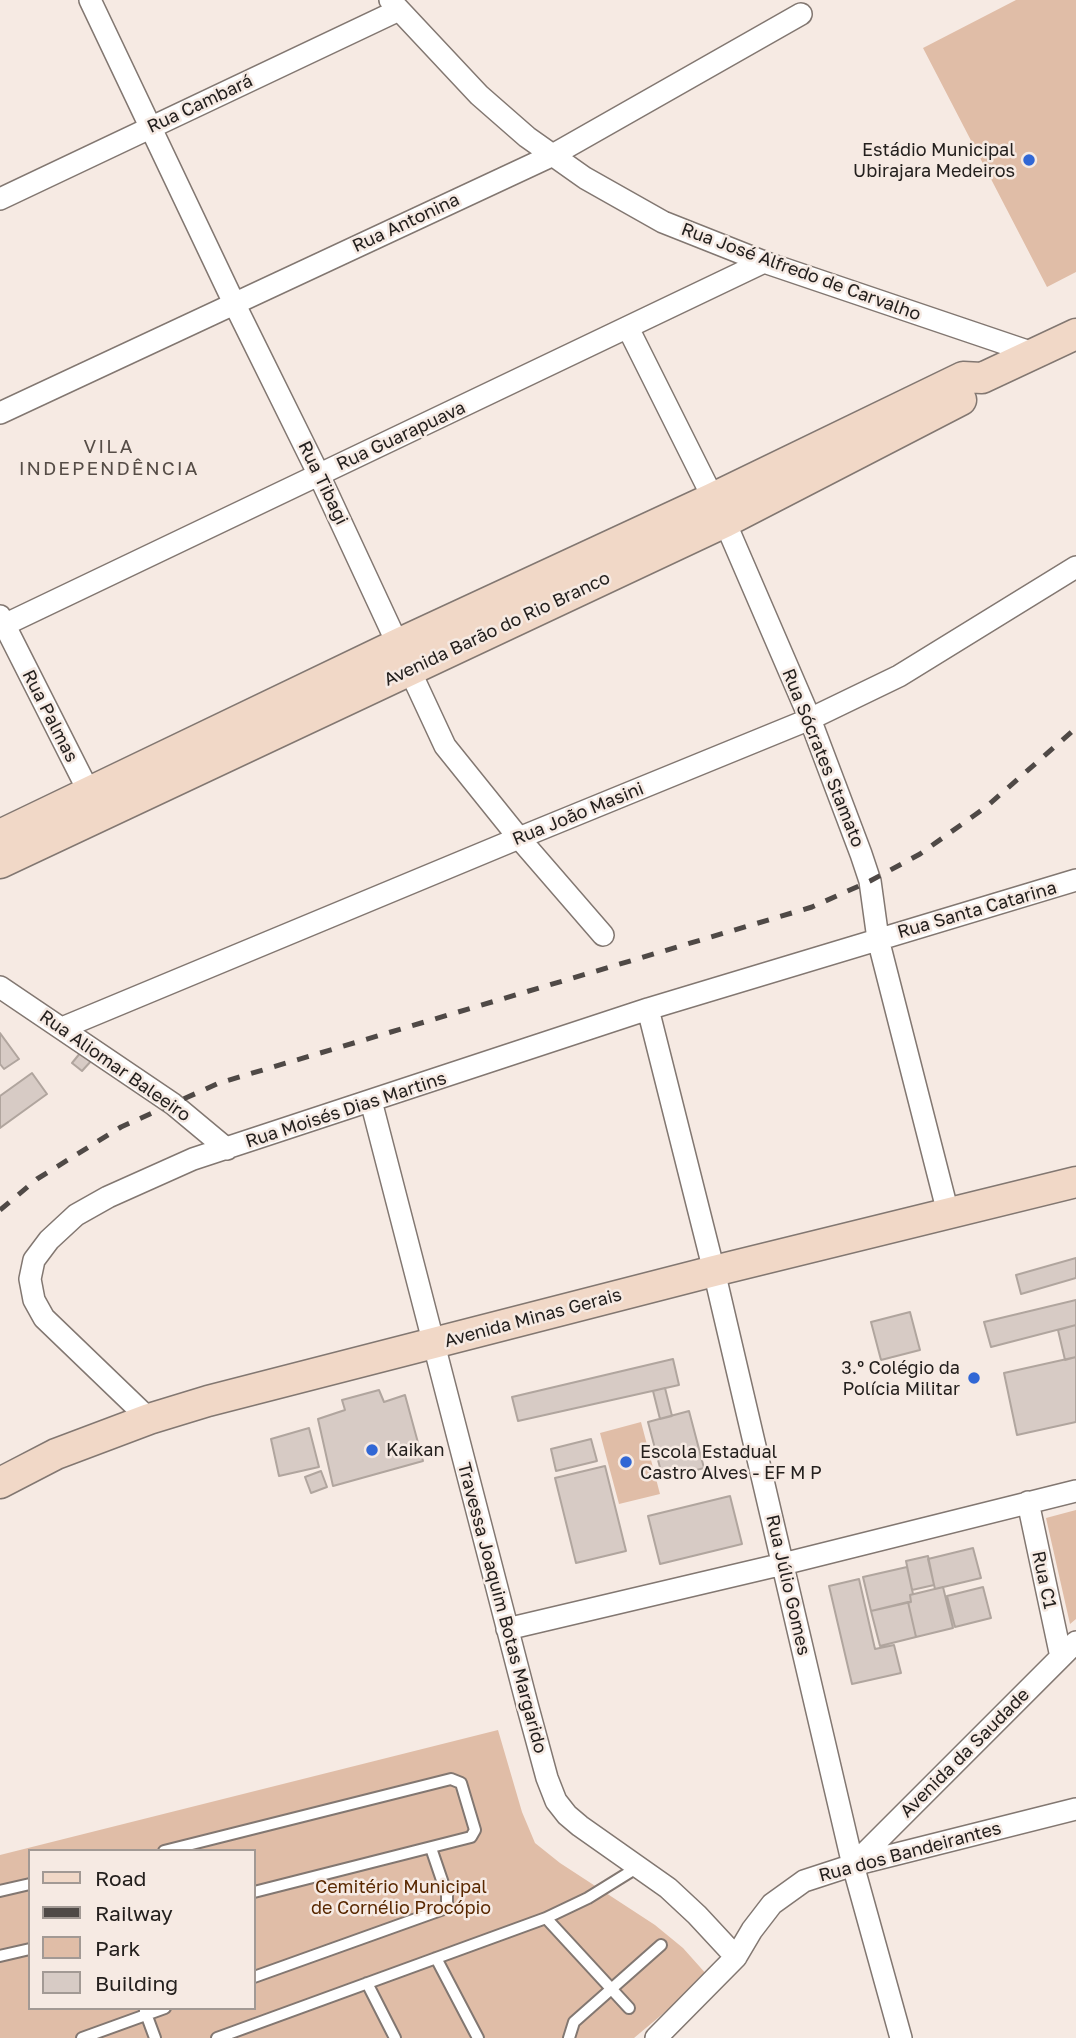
<!DOCTYPE html>
<html>
<head>
<meta charset="utf-8">
<style>
  body { margin:0 }
  #map { position:relative; width:1076px; height:2038px; overflow:hidden; background:#f6eae3; font-family:"Golos Text",sans-serif }
  canvas { display:block }
  .legend { position:absolute; left:28px; top:1849px; width:228px; height:161px; box-sizing:border-box; background:#f6eae3; border:2px solid #a29994; margin:0; padding:9px 12px; list-style:none; font-size:21px; color:#24201e }
  .legend li { display:flex; align-items:center; gap:14px; height:35px }
  .legend b { width:35px; border:2px solid #a29994 }
</style>
</head>
<body>
<div id="map">
<canvas width="1076" height="2038"></canvas>
<ul class="legend">
<li><b style="height:9px;background:#f1d8c7"></b>Road</li>
<li><b style="height:9px;background:#4f4946"></b>Railway</li>
<li><b style="height:19px;background:#e0bda7"></b>Park</li>
<li><b style="height:19px;background:#d7cbc5"></b>Building</li>
</ul>
</div>
<script>
const c = document.querySelector('canvas').getContext('2d');
c.lineJoin = 'round';
function fillPath(path, color) {
  c.fillStyle = color;
  c.fill(path, 'evenodd');
}
function shape(rows) {
  const path = new Path2D();
  for (const r of rows) {
    path.moveTo(r[0], r[1]);
    for (let i = 2; i < r.length; i += 2) path.lineTo(r[i], r[i + 1]);
  }
  return path;
}
function strokePath(path, color, width, dash) {
  c.strokeStyle = color;
  c.lineWidth = width;
  c.lineCap = dash ? 'butt' : 'round';
  c.setLineDash(dash || []);
  c.stroke(path);
}
function write(font, color, halo, rows, align = 'center') {
  c.font = font + ' "Golos Text",sans-serif';
  c.lineWidth = 5;
  c.setLineDash([]);
  c.textBaseline = 'middle';
  c.strokeStyle = halo;
  c.fillStyle = color;
  for (const [text, x, y, turn = 0] of rows) {
    c.save();
    c.translate(x, y);
    c.rotate((+turn || 0) * Math.PI / 180);
    c.textAlign = isNaN(turn) ? turn : align;
    if (halo) c.strokeText(text, 0, 0);
    c.fillText(text, 0, 0);
    c.restore();
  }
}
const green = shape([
  [1016,0,1076,0,1076,272,1047,287,923,48],
  [641,1422,660,1494,619,1504,600,1433],
  [1076,1510,1076,1619,1070,1624,1046,1518],
  [498,1730,522,1812,535,1843,560,1863,655,1925,683,1948,708,1976,634,2038,0,2038,0,1855],
  [30,1851,254,1851,254,2008,30,2008]
]);
const building = shape([
  [0,1033,19,1059,4,1069,0,1064,0,1033],
  [81,1052,92,1060,82,1071,72,1063,81,1052],
  [32,1073,47,1094,0,1128,0,1096,32,1073],
  [1076,1258,1076,1278,1021,1294,1016,1275,1076,1258],
  [1076,1300,1076,1325,991,1347,984,1322,1076,1300],
  [910,1312,920,1350,881,1360,871,1322,910,1312],
  [1076,1325,1076,1357,1065,1360,1058,1330,1076,1325],
  [1076,1357,1076,1422,1017,1435,1004,1373,1076,1357],
  [673,1359,679,1385,518,1421,512,1397,673,1359],
  [665,1388,672,1416,660,1419,653,1391,665,1388],
  [379,1390,384,1402,405,1395,423,1461,333,1486,318,1419,345,1410,342,1400,379,1390],
  [689,1411,704,1468,663,1479,648,1422,689,1411],
  [309,1428,319,1467,279,1476,271,1439,309,1428],
  [591,1439,597,1461,556,1471,551,1449,591,1439],
  [605,1466,626,1551,576,1563,555,1478,605,1466],
  [321,1471,327,1487,311,1493,305,1477,321,1471],
  [730,1496,742,1544,660,1564,648,1516,730,1496],
  [973,1548,981,1578,935,1589,928,1559,973,1548],
  [928,1556,934,1585,912,1590,906,1561,928,1556],
  [907,1567,913,1594,910,1595,911,1602,871,1611,863,1577,907,1567],
  [859,1579,875,1649,894,1645,901,1673,852,1684,829,1586,859,1579],
  [943,1587,953,1628,916,1637,908,1602,911,1602,910,1595,943,1587],
  [983,1587,991,1618,955,1627,947,1596,983,1587],
  [908,1602,916,1637,880,1646,871,1611,908,1602]
]);
const lane = shape([
  [164,1851,451,1779,461,1783,475,1830,471,1837,254,1892],
  [0,1891,30,1884],
  [546,1918,629,2008],
  [0,1956,30,1949],
  [436,1958,478,2038],
  [254,1977,441,1910,447,1904,447,1895,431,1848],
  [367,1983,395,2038],
  [145,2011,155,2038],
  [82,2038,165,2008],
  [217,2038,546,1918,588,1898,638,1867],
  [569,2038,574,2022,661,1945]
]);
const street = shape([
  [90,0,234,303,319,475,445,746,519,838,603,935],
  [390,0,479,95,527,137,585,178,663,222,764,262,1036,354],
  [0,199,399,10],
  [628,328,725,522,810,719,861,854,870,881,878,939,948,1213],
  [0,413,551,156,801,14],
  [0,616,95,804],
  [0,627,764,262],
  [0,987,173,1104,227,1149],
  [648,1009,714,1271,853,1865,901,2038],
  [62,1028,519,838,810,719,899,676,1076,567],
  [371,1101,528,1708,547,1778,556,1801,567,1815,580,1826,668,1888,697,1915,736,1957],
  [149,1419,44,1318,34,1300,30,1279,34,1260,49,1240,76,1215,108,1197,193,1159,648,1009,1076,880],
  [1028,1502,1061,1657],
  [507,1629,783,1564,1076,1491],
  [855,1863,1076,1642],
  [656,2038,736,1957,752,1930,772,1904,804,1881,853,1865,1076,1809]
]);
const secondary = shape([
  [0,835,398,644,713,498,963,377,982,378,1076,334],
  [0,863,725,522,961,400],
  [0,1483,56,1454,149,1419,208,1401,714,1271,1076,1182]
]);
const rail = shape([
  [0,1210,37,1179,121,1127,219,1083,812,907,870,881,920,854,986,807,1076,728]
]);
const markers = [
  [1029,160,7,"#3167d5"],
  [974,1378,7,"#3167d5"],
  [372,1450,7,"#3167d5"],
  [626,1462,7,"#3167d5"]
];
const streetNames = [
  ["Rua Cambará",200,104,-25],
  ["Rua Antonina",406,223,-25],
  ["Rua José Alfredo de Carvalho",801,272,20],
  ["Rua Guarapuava",401,436,-25],
  ["Rua Tibagi",323,483,64],
  ["Avenida Barão do Rio Branco",497,629,-25],
  ["Rua Palmas",50,716,63],
  ["Rua Sócrates Stamato",823,758,68],
  ["Rua João Masini",578,814,-22],
  ["Rua Santa Catarina",977,910,-16],
  ["Rua Aliomar Baleeiro",115,1066,35],
  ["Rua Moisés Dias Martins",346,1110,-18],
  ["Avenida Minas Gerais",533,1318,-15],
  ["Rua C1",1044,1580,78],
  ["Rua Júlio Gomes",788,1585,77],
  ["Travessa Joaquim Botas Margarido",502,1608,75],
  ["Avenida da Saudade",965,1753,-45],
  ["Rua dos Bandeirantes",910,1852,-15]
];
const poiNames = [
  ["Estádio Municipal",1015,150],
  ["Ubirajara Medeiros",1015,171],
  ["3.º Colégio da",960,1368],
  ["Polícia Militar",960,1389],
  ["Kaikan",386,1450,"left"],
  ["Escola Estadual",640,1452,"left"],
  ["Castro Alves - EF M P",640,1473,"left"]
];
const parkNames = [
  ["Cemitério Municipal",401,1887],
  ["de Cornélio Procópio",401,1908]
];
const neighbourhoodNames = [
  ["VILA",109,447],
  ["INDEPENDÊNCIA",109,469]
];
fillPath(green, '#e0bda7');
fillPath(building, '#d7cbc5');
strokePath(building, '#b0a59e', 2);
strokePath(lane, '#827771', 14);
strokePath(street, '#827771', 24);
strokePath(secondary, '#827771', 33);
strokePath(lane, '#fff', 10);
strokePath(street, '#fff', 21);
strokePath(secondary, '#f1d8c7', 30);
strokePath(rail, '#4f4946', 5, [12, 12]);
for (const [x, y, r, color] of markers) {
  const dot = new Path2D();
  dot.arc(x, y, r, 0, 2 * Math.PI);
  c.fillStyle = color;
  c.fill(dot);
  strokePath(dot, '#f6eae3', 2.5);
}
write('18px', '#24201e', '#f6eae3', streetNames);
write('18px', '#24201e', '#f6eae3', poiNames, 'right');
write('18px', '#592800', '#f6eae3', parkNames);
c.letterSpacing = '2px';
write('19px', '#564d47', '#f6eae3', neighbourhoodNames);
c.letterSpacing = '0px';
</script>
</body>
</html>
